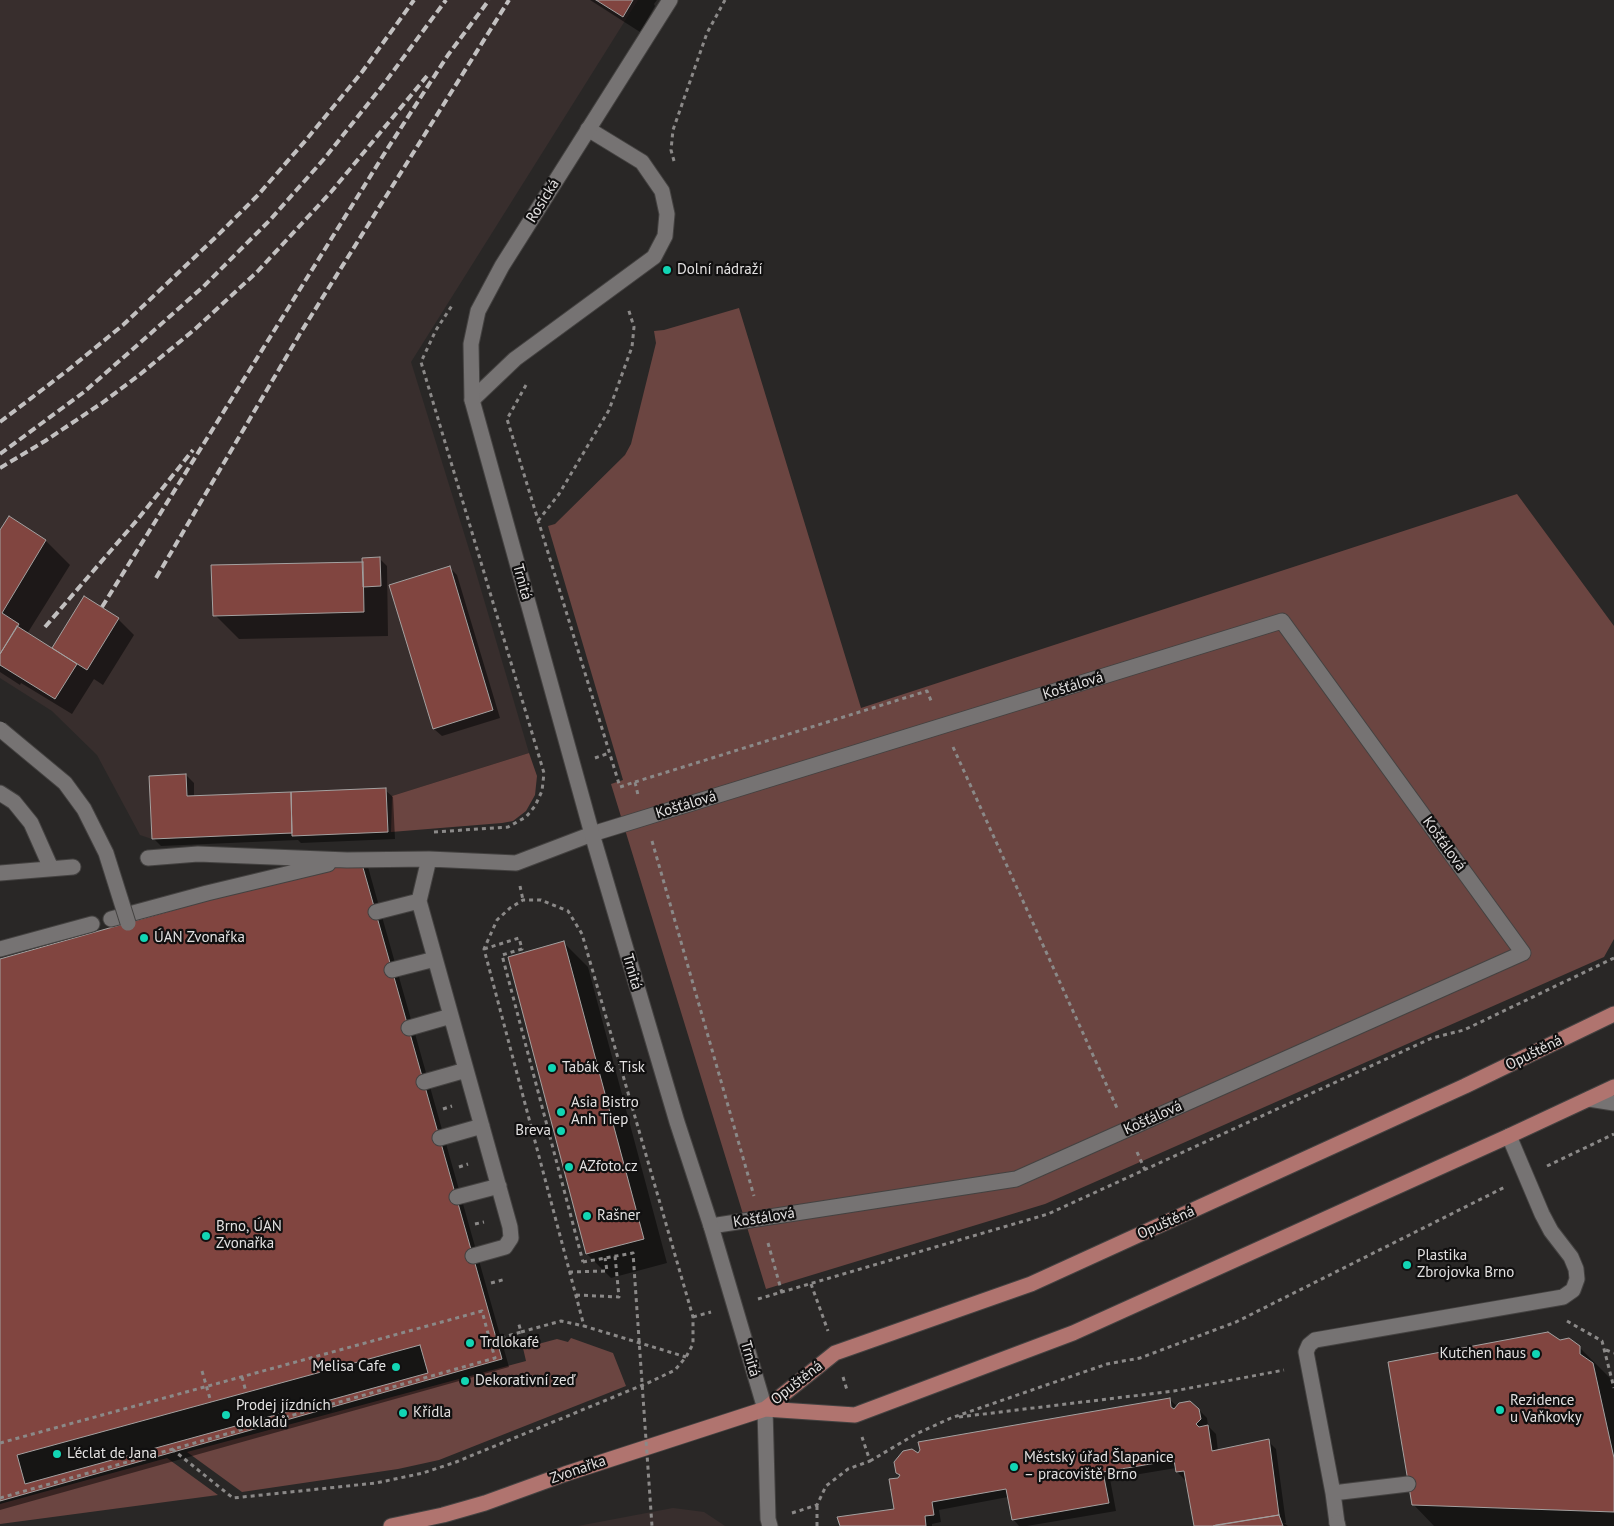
<!DOCTYPE html>
<html>
<head>
<meta charset="utf-8">
<style>
  body { margin:0 }
  canvas { display:block; background:#292726 }
</style>
</head>
<body>
<canvas width="1614" height="1526"></canvas>
<script>
const c = document.querySelector('canvas').getContext('2d');
c.lineJoin = 'round';
function fillPath(path, color) {
  c.fillStyle = color;
  c.fill(path, 'evenodd');
}
function shape(rows) {
  const path = new Path2D();
  for (const r of rows) {
    path.moveTo(r[0], r[1]);
    for (let i = 2; i < r.length; i += 2) path.lineTo(r[i], r[i + 1]);
  }
  return path;
}
function strokePath(path, color, width, dash) {
  c.strokeStyle = color;
  c.lineWidth = width;
  c.lineCap = dash ? 'butt' : 'round';
  c.setLineDash(dash || []);
  c.stroke(path);
}
function write(font, color, halo, rows, align = 'center') {
  c.font = font + ' "PT Sans",sans-serif';
  c.lineWidth = 4.5;
  c.setLineDash([]);
  c.textBaseline = 'middle';
  c.strokeStyle = halo;
  c.fillStyle = color;
  for (const [text, x, y, turn = 0] of rows) {
    c.save();
    c.translate(x, y);
    c.rotate((+turn || 0) * Math.PI / 180);
    c.textAlign = isNaN(turn) ? turn : align;
    if (halo) c.strokeText(text, 0, 0);
    c.fillText(text, 0, 0);
    c.restore();
  }
}
const built = shape([
  [0,0,638,0,411,362,472,559,529,753,392,796,391,832,292,836,291,833,152,839,140,835,97,755,52,711,0,678],
  [673,1508,704,1512,725,1526,578,1526]
]);
const green = shape([
  [739,308,861,708,1517,494,1614,626,1614,939,1604,957,1045,1204,766,1289,611,784,623,780,548,526,555,524,625,455,631,444,656,343,654,331,664,330],
  [529,753,537,776,535,795,526,811,513,821,502,823,391,832,392,796],
  [571,1338,613,1353,626,1386,439,1460,398,1469,242,1492,187,1452,526,1361,523,1348,557,1339,568,1342],
  [167,1458,218,1495,0,1524,0,1504]
]);
const shadow = shape([
  [590,0,657,0,654,4,655,6,640,32],
  [9,517,46,541,70,565,27,634,52,650,84,598,118,619,134,635,103,685,94,679,72,714,21,683,20,685,0,672,0,533],
  [380,559,387,566,388,636,239,639,215,615],
  [449,567,457,575,500,718,442,736,434,729],
  [186,775,194,783,194,797,385,790,393,797,395,839,301,843,298,840,161,846,153,838],
  [360,859,368,867,509,1367,0,1510,0,960],
  [564,943,588,967,667,1263,611,1278,587,1254],
  [1559,1342,1579,1347,1614,1382,1614,1526,1434,1526,1413,1504],
  [1170,1400,1178,1407,1199,1410,1207,1418,1208,1426,1216,1434,1218,1451,1268,1441,1276,1449,1286,1523,1284,1523,1288,1526,1195,1526,1187,1479,1185,1480,1177,1472,1176,1468,1110,1479,1116,1511,1027,1526,1019,1526,1013,1519,1008,1497,939,1510,941,1522,932,1524,932,1526,841,1526,895,1510,899,1480,918,1455]
]);
const building = shape([
  [596,0,633,0,623,17,596,0],
  [9,516,46,540,2,613,19,624,0,654,0,530,9,516],
  [380,557,381,586,363,587,362,558,380,557],
  [363,562,364,612,213,616,211,565,363,562],
  [450,566,493,710,433,729,389,585,450,566],
  [84,596,119,618,87,670,52,648,84,596],
  [17,626,77,664,55,699,0,665,0,654,17,626],
  [186,774,187,796,291,792,292,833,152,839,149,776,186,774],
  [386,788,388,832,292,836,291,792,386,788],
  [360,857,502,1359,0,1501,0,959,360,857],
  [564,941,644,1239,586,1254,508,957,564,941],
  [1548,1332,1560,1340,1569,1338,1580,1346,1580,1354,1593,1363,1614,1458,1614,1512,1412,1505,1388,1362,1548,1332],
  [420,1345,428,1373,25,1484,17,1455,420,1345],
  [1170,1398,1171,1407,1174,1409,1179,1403,1190,1401,1199,1409,1201,1419,1196,1424,1199,1427,1208,1425,1212,1451,1269,1439,1279,1515,1213,1526,1194,1526,1184,1471,1176,1472,1174,1460,1103,1472,1109,1503,1012,1520,1006,1489,932,1502,934,1515,925,1516,926,1526,840,1526,837,1517,894,1509,889,1479,898,1478,900,1475,896,1473,894,1462,903,1451,912,1449,918,1453,920,1450,918,1442,1170,1398],
  [1279,1515,1283,1526,1213,1526,1216,1525,1279,1515]
]);
const path = shape([
  [674,161,671,150,673,130,707,33,725,0],
  [526,385,507,419,620,787,635,782,638,795],
  [538,521,559,494,609,410,632,347,634,327,628,308],
  [953,747,1117,1108],
  [595,758,609,753],
  [635,782,927,691,932,703],
  [434,832,508,827,526,817,535,806,542,791,544,773,421,362,436,330,453,304],
  [652,841,754,1196],
  [520,886,523,900],
  [484,949,519,938,522,949,502,955,583,1262],
  [443,1109,452,1106],
  [1137,1152,1145,1170],
  [1547,1166,1614,1134],
  [459,1167,468,1164],
  [475,1224,484,1222],
  [768,1243,782,1293],
  [569,1272,607,1271,605,1258],
  [491,1283,506,1279],
  [811,1284,828,1331],
  [576,1295,619,1297,615,1256],
  [758,1299,1048,1214,1432,1038,1464,1030,1614,958],
  [693,1317,711,1312],
  [1567,1321,1602,1341,1614,1388],
  [521,1332,561,1321,584,1326],
  [1606,1350,1614,1353],
  [202,1371,211,1402],
  [242,1377,246,1392],
  [843,1377,847,1390],
  [959,1417,1174,1391,1284,1370],
  [0,1443,482,1311,490,1341],
  [172,1449,233,1498,376,1483,423,1473,456,1462,650,1382,675,1370,686,1357,693,1344,693,1317,582,934,568,911,541,900,523,900,510,908,497,920,484,949,584,1326,686,1357],
  [870,1461,916,1434,951,1418,1107,1364,1140,1358,1236,1322,1505,1187],
  [0,1498,495,1358,490,1341,521,1332,518,1321],
  [792,1513,817,1505,826,1486,848,1469,870,1461,862,1437],
  [817,1526,817,1505]
]);
const service = shape([
  [472,400,515,359,654,257,665,236,667,214,662,191,642,162,588,129],
  [0,793,14,802,31,823,51,868],
  [148,858,198,854,347,860,429,859,516,863,592,834,1282,621,1523,953,1016,1179,711,1226],
  [429,859,419,901,510,1227,511,1238,505,1247,473,1256],
  [0,873,73,867],
  [376,912,419,901],
  [111,919,207,893,328,864],
  [0,949,92,924],
  [392,970,435,959],
  [409,1028,451,1016],
  [424,1082,466,1070],
  [1589,1099,1614,1103],
  [440,1138,482,1126],
  [457,1197,499,1186],
  [1333,1493,1408,1484],
  [1337,1523,1333,1493,1306,1352,1309,1345,1315,1340,1563,1297,1573,1290,1577,1279,1576,1269,1571,1257,1551,1231,1542,1214,1509,1136]
]);
const minor = shape([
  [670,0,502,266,478,311,471,344,472,400,592,834,677,1122,711,1226,765,1409,768,1519,770,1526],
  [1337,1523,1338,1526]
]);
const primary = shape([
  [765,1409,855,1415,1073,1333,1509,1136,1614,1087],
  [391,1526,443,1515,485,1503,565,1474,765,1409,835,1353,1031,1284,1465,1086,1614,1014]
]);
const rail = shape([
  [0,422,68,370,123,325,218,235,258,195,306,140,362,72,414,0],
  [0,454,84,392,142,341,203,287,270,220,324,159,383,85,446,0],
  [0,468,45,441,102,403,138,376,194,330,257,272,331,192,427,76],
  [156,578,301,332,509,0],
  [102,607,386,151,448,55,489,0],
  [45,627,138,519,193,450]
]);
const pathBridge = shape([
  [583,1262,633,1253,652,1526]
]);
const serviceBridge = shape([
  [0,729,65,783,84,809,106,853,128,923]
]);
const markers = [
  [667,270,5,"#12d5b4"],
  [144,938,5,"#12d5b4"],
  [552,1068,5,"#12d5b4"],
  [561,1112,5,"#12d5b4"],
  [561,1131,5,"#12d5b4"],
  [569,1167,5,"#12d5b4"],
  [587,1216,5,"#12d5b4"],
  [206,1236,5,"#12d5b4"],
  [1407,1265,5,"#12d5b4"],
  [470,1343,5,"#12d5b4"],
  [1536,1354,5,"#12d5b4"],
  [396,1367,5,"#12d5b4"],
  [465,1381,5,"#12d5b4"],
  [1500,1410,5,"#12d5b4"],
  [403,1413,5,"#12d5b4"],
  [226,1415,5,"#12d5b4"],
  [57,1454,5,"#12d5b4"],
  [1014,1467,5,"#12d5b4"]
];
const streetNames = [
  ["Rosická",543,201,-58],
  ["Trnitá",522,582,75],
  ["Košťálová",1073,686,-17],
  ["Košťálová",686,805,-17],
  ["Košťálová",1444,844,54],
  ["Trnitá",632,972,74],
  ["Opuštěná",1534,1053,-26],
  ["Košťálová",1153,1118,-24],
  ["Košťálová",764,1218,-9],
  ["Opuštěná",1166,1223,-24],
  ["Trnitá",750,1359,74],
  ["Opuštěná",797,1383,-38],
  ["Zvonařka",578,1470,-19]
];
const poiNames = [
  ["Dolní nádraží",677,270],
  ["ÚAN Zvonařka",154,938],
  ["Tabák & Tisk",562,1068],
  ["Asia Bistro",571,1103],
  ["Anh Tiep",571,1120],
  ["Breva",551,1131,"right"],
  ["AZfoto.cz",579,1167],
  ["Rašner",597,1216],
  ["Brno, ÚAN",216,1227],
  ["Zvonařka",216,1244],
  ["Plastika",1417,1256],
  ["Zbrojovka Brno",1417,1273],
  ["Trdlokafé",480,1343],
  ["Kutchen haus",1526,1354,"right"],
  ["Melisa Cafe",386,1367,"right"],
  ["Dekorativní zeď",475,1381],
  ["Rezidence",1510,1401],
  ["u Vaňkovky",1510,1418],
  ["Prodej jízdních",236,1406],
  ["dokladů",236,1423],
  ["Křídla",413,1413],
  ["L'éclat de Jana",67,1454],
  ["Městský úřad Šlapanice",1024,1458],
  ["– pracoviště Brno",1024,1475]
];
fillPath(built, '#382e2d');
fillPath(green, '#6b4541');
fillPath(shadow, '#0007');
fillPath(building, '#814540');
strokePath(building, '#a4a1a0', 1);
strokePath(service, '#444241', 17);
strokePath(minor, '#444241', 17);
strokePath(primary, '#444241', 17);
strokePath(path, '#8b8988', 3, [4, 4]);
strokePath(service, '#767373', 15);
strokePath(minor, '#767373', 15);
strokePath(primary, '#b0746f', 15);
strokePath(rail, '#c2c0c0', 4, [8, 4]);
strokePath(serviceBridge, '#444241', 17, []);
strokePath(pathBridge, '#8b8988', 3, [4, 4]);
strokePath(serviceBridge, '#767373', 15);
for (const [x, y, r, color] of markers) {
  const dot = new Path2D();
  dot.arc(x, y, r, 0, 2 * Math.PI);
  c.fillStyle = color;
  c.fill(dot);
  strokePath(dot, '#111010', 2);
}
write('15px', '#e3e1e1', '#111010', streetNames);
write('15px', '#e3e1e1', '#111010', poiNames, 'left');
</script>
</body>
</html>
